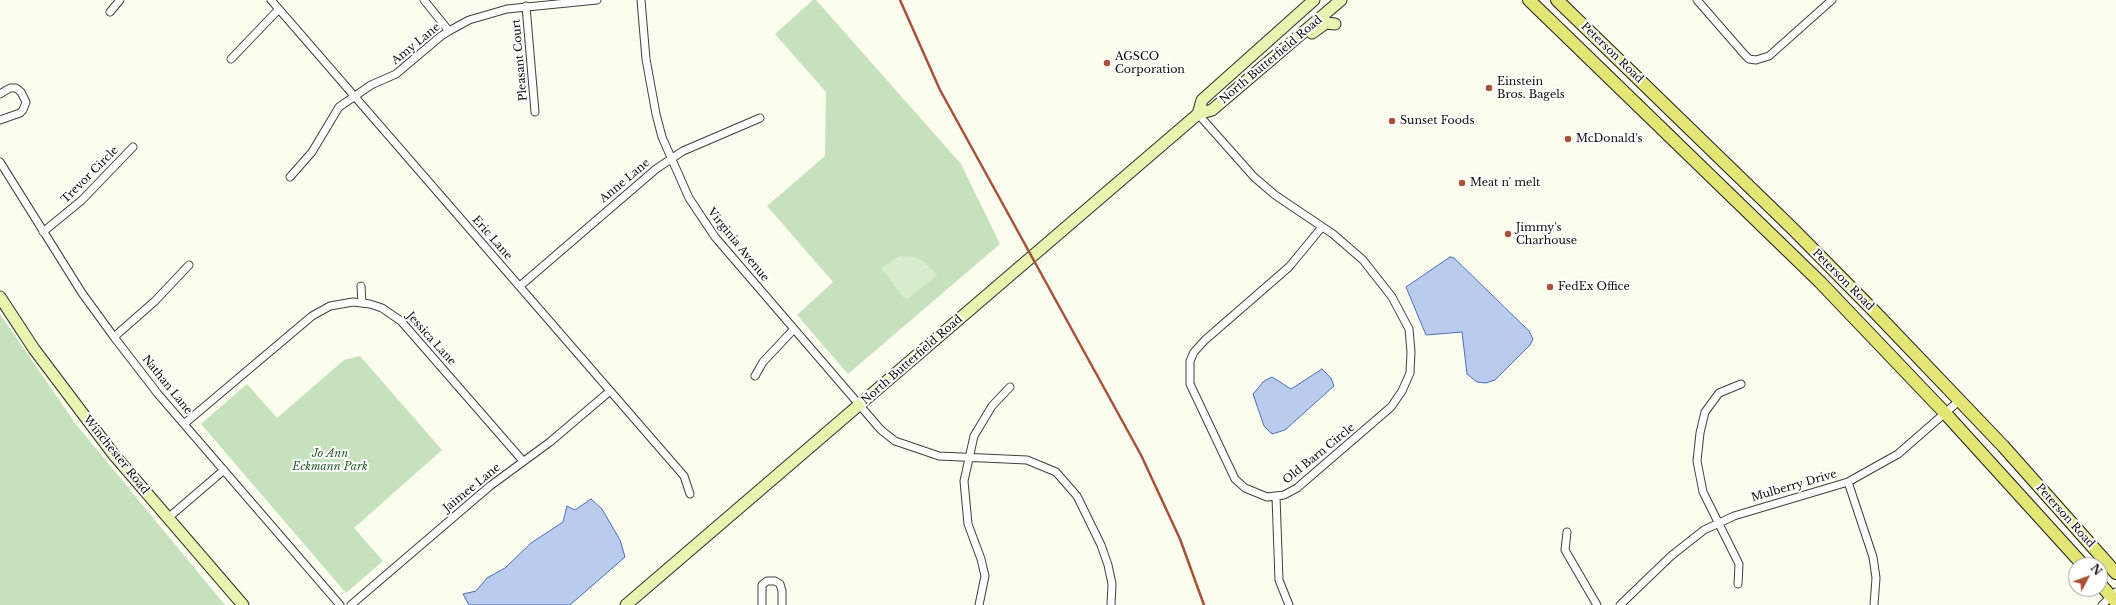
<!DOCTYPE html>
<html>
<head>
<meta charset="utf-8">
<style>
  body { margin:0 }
  #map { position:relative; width:2116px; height:605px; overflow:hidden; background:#fbfdee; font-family:"Libre Baskerville",serif }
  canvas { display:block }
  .north { position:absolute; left:2068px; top:557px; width:40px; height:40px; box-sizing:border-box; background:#fff; border:1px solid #9e9e9e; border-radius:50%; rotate:49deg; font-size:11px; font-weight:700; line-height:16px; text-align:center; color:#0c0c0c }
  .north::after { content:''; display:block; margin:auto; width:14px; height:18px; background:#a95137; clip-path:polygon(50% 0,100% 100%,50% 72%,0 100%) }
</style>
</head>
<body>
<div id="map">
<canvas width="2116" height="605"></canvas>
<div class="north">N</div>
</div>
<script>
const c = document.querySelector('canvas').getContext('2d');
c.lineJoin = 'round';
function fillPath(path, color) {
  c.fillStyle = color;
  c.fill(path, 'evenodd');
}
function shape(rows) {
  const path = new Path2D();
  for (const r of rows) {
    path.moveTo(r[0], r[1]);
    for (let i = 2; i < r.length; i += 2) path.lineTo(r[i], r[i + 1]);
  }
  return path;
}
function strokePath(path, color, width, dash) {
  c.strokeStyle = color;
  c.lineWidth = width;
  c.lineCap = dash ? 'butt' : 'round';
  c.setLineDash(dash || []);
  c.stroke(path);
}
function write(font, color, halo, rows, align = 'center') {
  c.font = font + ' "Libre Baskerville",serif';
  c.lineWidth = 4;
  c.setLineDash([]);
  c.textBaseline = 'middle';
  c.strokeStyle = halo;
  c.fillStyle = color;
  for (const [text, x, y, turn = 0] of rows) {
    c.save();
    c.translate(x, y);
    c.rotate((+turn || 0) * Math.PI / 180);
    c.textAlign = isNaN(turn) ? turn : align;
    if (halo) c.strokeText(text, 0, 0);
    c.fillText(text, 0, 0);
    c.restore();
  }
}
const green = shape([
  [813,0,816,0,961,164,1000,244,848,374,797,315,833,282,767,206,825,156,826,92,775,34],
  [0,314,75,423,225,605,0,605],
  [360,356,442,450,354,528,383,561,346,593,201,424,247,384,277,418,344,360]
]);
const pitch = shape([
  [899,256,915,257,923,261,937,275,908,299,904,298,881,268]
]);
const water = shape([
  [1450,257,1454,258,1529,331,1533,339,1530,345,1495,380,1486,383,1477,382,1467,374,1462,332,1426,335,1406,287,1450,257],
  [1322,369,1331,378,1334,386,1285,430,1272,434,1264,426,1253,394,1264,381,1272,377,1291,389,1322,369],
  [591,499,602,509,620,540,625,557,570,605,469,605,463,594,476,591,487,578,505,568,531,543,563,522,567,506,575,510,591,499]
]);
const street = shape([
  [271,0,684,476,690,494],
  [424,0,449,31],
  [641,0,646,59,656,114,662,137,689,198,715,237,881,430,895,441,939,456,1027,460,1056,472,1077,496,1101,545,1108,565,1112,584,1111,605],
  [1697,0,1744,54,1749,59,1756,60,1769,56,1832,0],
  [526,6,535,112],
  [110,12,120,0],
  [231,59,279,9],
  [0,94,10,88,16,88,21,92,26,102,23,110,20,113,0,120],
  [1198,114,1254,177,1275,195,1333,234,1363,260,1392,297,1409,329,1411,352,1410,373,1402,391,1391,407,1297,488,1284,495,1267,497,1245,488,1235,479,1190,384,1190,361,1194,352,1205,340,1289,267,1322,227],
  [0,162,82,293,114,337,158,394,340,605],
  [290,177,312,152,339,107,371,85,396,74,441,36,449,31,469,20,507,9,597,0],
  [43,232,82,200,133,147],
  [361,286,362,303],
  [520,286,656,169,683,151,760,118],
  [114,337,155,301,189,265],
  [755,376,763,362,794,329],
  [184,424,312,316,330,306,353,302,370,304,382,308,401,321,523,461],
  [1848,482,1873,557,1876,578,1874,605],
  [1276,497,1279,580,1289,605],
  [168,518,224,470],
  [1567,532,1565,550,1597,605],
  [1738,584,1739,564,1703,492,1697,461,1700,433,1705,412,1719,393,1741,384],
  [351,605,490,486,550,442,610,391],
  [762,605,762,585,767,581,775,581,780,584,782,591,782,605],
  [979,605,985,576,981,559,968,524,964,481,974,436,992,406,1010,387],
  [1620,605,1671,556,1704,530,1734,516,1848,482,1898,454,1960,400],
  [2102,605,2116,592]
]);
const secondary = shape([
  [1312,33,1326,23,1335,24],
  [1198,114,1202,100,1314,0],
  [0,297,34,349,114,455,243,605],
  [626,605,1198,114,1212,110,1341,0]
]);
const primary = shape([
  [1529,0,1820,282,1945,413,2083,565],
  [1557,0,1793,229,1873,310,2003,446,2116,573],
  [2100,584,2116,602]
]);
const rail = shape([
  [900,0,940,90,1141,455,1180,539,1204,605]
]);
const markers = [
  [1107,63,4,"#a95137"],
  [1489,88,4,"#a95137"],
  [1392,121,4,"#a95137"],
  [1568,139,4,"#a95137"],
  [1462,183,4,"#a95137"],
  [1508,234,4,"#a95137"],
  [1550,287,4,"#a95137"]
];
const streetNames = [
  ["Amy Lane",416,44,-39],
  ["Peterson Road",1612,53,44],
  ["Pleasant Court",520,60,-95],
  ["North Butterfield Road",1271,60,-40],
  ["Trevor Circle",90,175,-45],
  ["Anne Lane",625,181,-40],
  ["Eric Lane",492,238,49],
  ["Virginia Avenue",738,245,51],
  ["Peterson Road",1843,280,45],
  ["Jessica Lane",431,339,48],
  ["North Butterfield Road",912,360,-41],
  ["Nathan Lane",167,385,51],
  ["Old Barn Circle",1319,454,-39],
  ["Winchester Road",116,455,51],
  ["Mulberry Drive",1794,486,-16],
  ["Jaimee Lane",472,488,-39],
  ["Peterson Road",2065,516,48]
];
const poiNames = [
  ["AGSCO",1115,57],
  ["Corporation",1115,70],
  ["Einstein",1497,82],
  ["Bros. Bagels",1497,95],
  ["Sunset Foods",1400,121],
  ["McDonald's",1576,139],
  ["Meat n' melt",1470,183],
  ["Jimmy's",1516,228],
  ["Charhouse",1516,241],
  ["FedEx Office",1558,287]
];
const parkNames = [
  ["Jo Ann",330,454],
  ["Eckmann Park",330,467]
];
fillPath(green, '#c6e2bc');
fillPath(pitch, '#d8ebcd');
fillPath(water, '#b9cced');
strokePath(water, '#4a6fba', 1);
strokePath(street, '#3f3f3f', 9);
strokePath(secondary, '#2e2e2e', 13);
strokePath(primary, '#1d1d1d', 14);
strokePath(street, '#fff', 7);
strokePath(secondary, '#e9f4b1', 11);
strokePath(primary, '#e3e675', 12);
strokePath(rail, '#a95137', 2.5);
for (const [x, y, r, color] of markers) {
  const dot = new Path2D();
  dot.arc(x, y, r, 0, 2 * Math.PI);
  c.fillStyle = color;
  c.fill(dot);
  strokePath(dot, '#fff', 1.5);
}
write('11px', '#0c0c0c', '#fff', streetNames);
write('11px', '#0c0c0c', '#fff', poiNames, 'left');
write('italic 11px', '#265b29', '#fff', parkNames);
</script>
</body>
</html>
